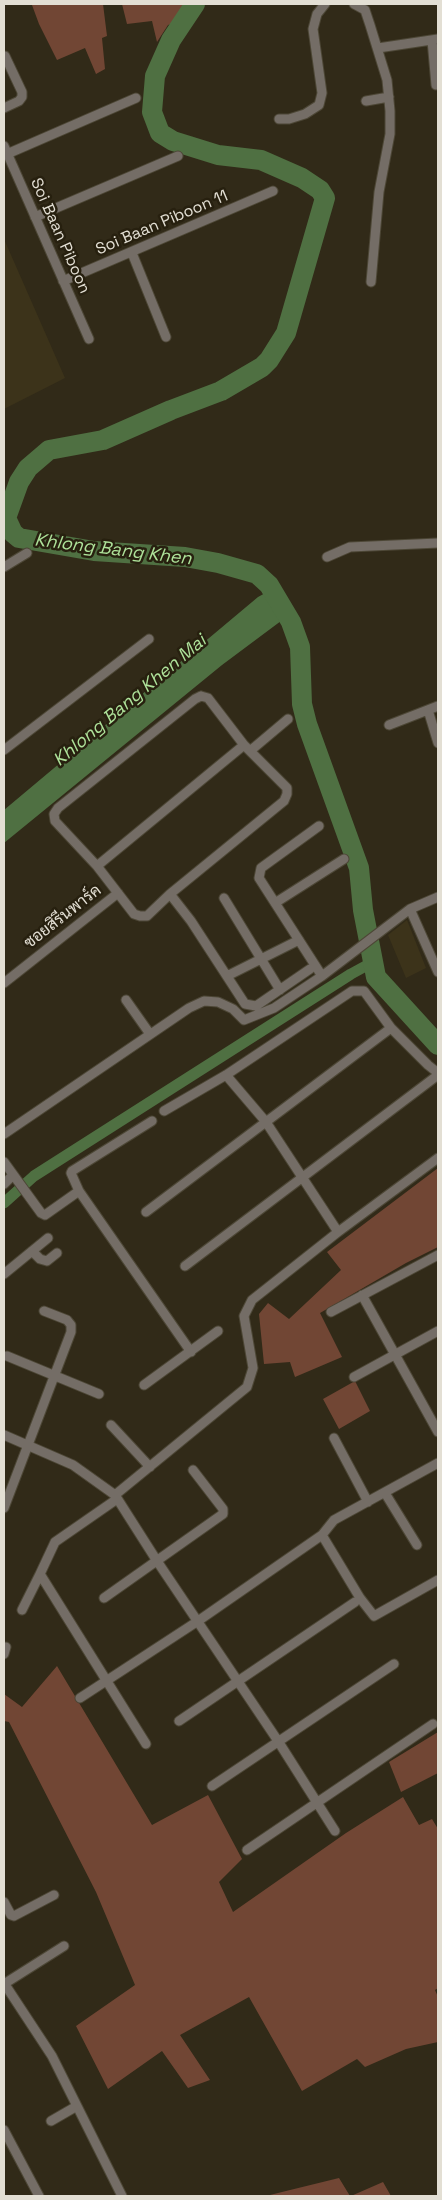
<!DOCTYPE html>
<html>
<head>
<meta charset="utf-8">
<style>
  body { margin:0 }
  #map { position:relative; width:442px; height:2200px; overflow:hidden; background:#312a18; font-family:"Space Grotesk",sans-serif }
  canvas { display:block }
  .frame { position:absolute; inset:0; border:5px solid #e3dfd4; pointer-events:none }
</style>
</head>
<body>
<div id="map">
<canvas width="442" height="2200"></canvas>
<div class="frame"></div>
</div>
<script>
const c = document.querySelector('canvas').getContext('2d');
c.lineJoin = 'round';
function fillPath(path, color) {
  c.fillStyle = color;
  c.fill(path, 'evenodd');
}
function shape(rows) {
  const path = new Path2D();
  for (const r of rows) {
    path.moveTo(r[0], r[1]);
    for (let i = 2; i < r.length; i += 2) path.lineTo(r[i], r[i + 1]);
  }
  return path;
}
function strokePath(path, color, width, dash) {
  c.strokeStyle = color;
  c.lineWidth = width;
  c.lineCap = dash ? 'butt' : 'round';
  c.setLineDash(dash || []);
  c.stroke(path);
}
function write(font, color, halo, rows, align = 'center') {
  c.font = font + ' "Space Grotesk",Sarabun,sans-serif';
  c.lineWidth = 5;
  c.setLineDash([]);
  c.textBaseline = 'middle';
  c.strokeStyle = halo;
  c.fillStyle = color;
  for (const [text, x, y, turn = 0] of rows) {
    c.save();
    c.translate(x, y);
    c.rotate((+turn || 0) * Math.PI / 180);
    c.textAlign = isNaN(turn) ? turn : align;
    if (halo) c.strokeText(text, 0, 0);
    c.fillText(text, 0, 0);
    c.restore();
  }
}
const built = shape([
  [4,239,65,378,4,409],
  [407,920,426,968,406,978,388,935]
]);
const green = shape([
  [33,4,103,4,107,36,102,38,105,69,96,74,85,48,57,60,39,24,32,5],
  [122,4,191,4,177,22,168,25,157,42,152,21,127,24],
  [438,1168,438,1247,406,1263,320,1313,342,1357,295,1377,290,1362,264,1364,259,1314,268,1303,289,1319,341,1270,327,1252],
  [355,1381,370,1411,339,1429,323,1399],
  [57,1666,152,1825,208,1795,242,1859,219,1882,233,1912,346,1833,403,1797,419,1825,432,1819,438,1829,438,1988,435,1990,438,1997,438,2042,406,2049,365,2067,357,2059,302,2091,249,1997,180,2035,210,2080,188,2088,162,2051,108,2089,76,2026,135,1985,96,1892,9,1722,4,1721,4,1694,22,1707],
  [438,1732,438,1773,401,1792,389,1762],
  [339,2178,350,2196,266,2196,286,2191],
  [383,2182,391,2196,351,2196]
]);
const water = shape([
  [269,591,285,618,222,665,4,843,4,810,258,597]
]);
const canal = shape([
  [4,1203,34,1176,351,974,373,962]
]);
const river = shape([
  [195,4,171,40,155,76,152,112,160,133,173,141,218,155,261,160,302,178,320,190,325,198,286,333,269,360,262,367,221,391,171,410,103,440,49,450,28,468,19,482,6,518,13,533,19,538,94,551,185,557,218,563,257,574,269,585,291,622,300,647,302,704,307,724,359,868,363,910,376,977,438,1045]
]);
const street = shape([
  [354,4,365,10,370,25,387,80,390,111,390,134,379,192,371,282],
  [432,40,436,85],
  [378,48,438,39],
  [366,101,389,97],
  [4,108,19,101,22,97,22,92,5,56],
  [279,119,289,119,305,114,319,105,322,93,313,29,317,14,325,4],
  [4,146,89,339],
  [7,154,136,98],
  [35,217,178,156],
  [132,253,166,337],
  [63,281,273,191],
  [327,557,350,547,438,543],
  [4,567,27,553],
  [201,696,208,698,244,745,287,788,287,794,284,801,170,894,147,916,140,916,134,914,97,866,55,821,54,814,58,808,195,699,201,696],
  [428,710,438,743],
  [389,725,438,706],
  [4,750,149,639],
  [250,751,288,719],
  [319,826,261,868,259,878,322,976],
  [97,866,244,745],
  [170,894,191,921,245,1004,256,1006,310,969],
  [224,898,280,990],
  [275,903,344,859],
  [410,909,438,972],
  [227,976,299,940],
  [4,983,118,893],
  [126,1000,150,1034],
  [226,1075,266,1122,338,1232],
  [164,1111,226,1075,352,991,364,991,391,1028,428,1065,438,1073],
  [152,1121,72,1171,71,1173,79,1191,191,1352],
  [4,1134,189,1008,204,1001,218,1002,233,1009,244,1020,274,1008,322,976,410,909,438,897],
  [4,1162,41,1213,45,1215,79,1191],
  [4,1184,13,1175],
  [146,1212,391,1028],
  [32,1251,40,1259,47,1261,57,1253],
  [185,1266,438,1075],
  [4,1274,48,1238],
  [362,1295,438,1432],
  [331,1312,438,1255],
  [7,1356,99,1394],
  [354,1377,438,1331],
  [144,1385,218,1331],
  [111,1425,150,1467],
  [4,1435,73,1465,115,1495,157,1561,278,1741,335,1831],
  [334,1438,368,1502],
  [385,1493,417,1545],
  [115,1495,247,1387,253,1368,244,1316,252,1300,338,1232,438,1158],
  [117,1499,55,1542,40,1574,146,1744],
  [4,1508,71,1332,71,1325,67,1320,44,1311],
  [322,1535,360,1598,374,1616,438,1580],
  [104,1598,223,1514,223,1509,193,1470],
  [22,1610,40,1574],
  [4,1654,6,1647],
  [80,1698,198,1621,322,1535,334,1520,438,1463],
  [179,1721,355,1602],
  [212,1786,394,1664],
  [247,1850,433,1724],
  [4,1902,11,1915,14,1916,54,1895],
  [4,1983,52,2056,122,2196],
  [4,1984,64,1946],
  [51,2121,77,2106],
  [4,2130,39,2196]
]);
const streetNames = [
  ["Soi Baan Piboon 11",162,223,-23],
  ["Soi Baan Piboon",60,236,66],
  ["ซอยสิรีนพาร์ค",63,917,-38]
];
const waterNames = [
  ["Khlong Bang Khen",113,550,7],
  ["Khlong Bang Khen Mai",130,701,-40]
];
fillPath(built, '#3c331a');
fillPath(green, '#714634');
fillPath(water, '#4f7042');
strokePath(canal, '#4f7042', 11);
strokePath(river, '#4f7042', 20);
strokePath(street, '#4d4736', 11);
strokePath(street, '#746d66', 9);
write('16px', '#e3dfd4', '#27200f', streetNames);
write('italic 18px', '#aee29a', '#27200f', waterNames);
</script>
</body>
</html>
